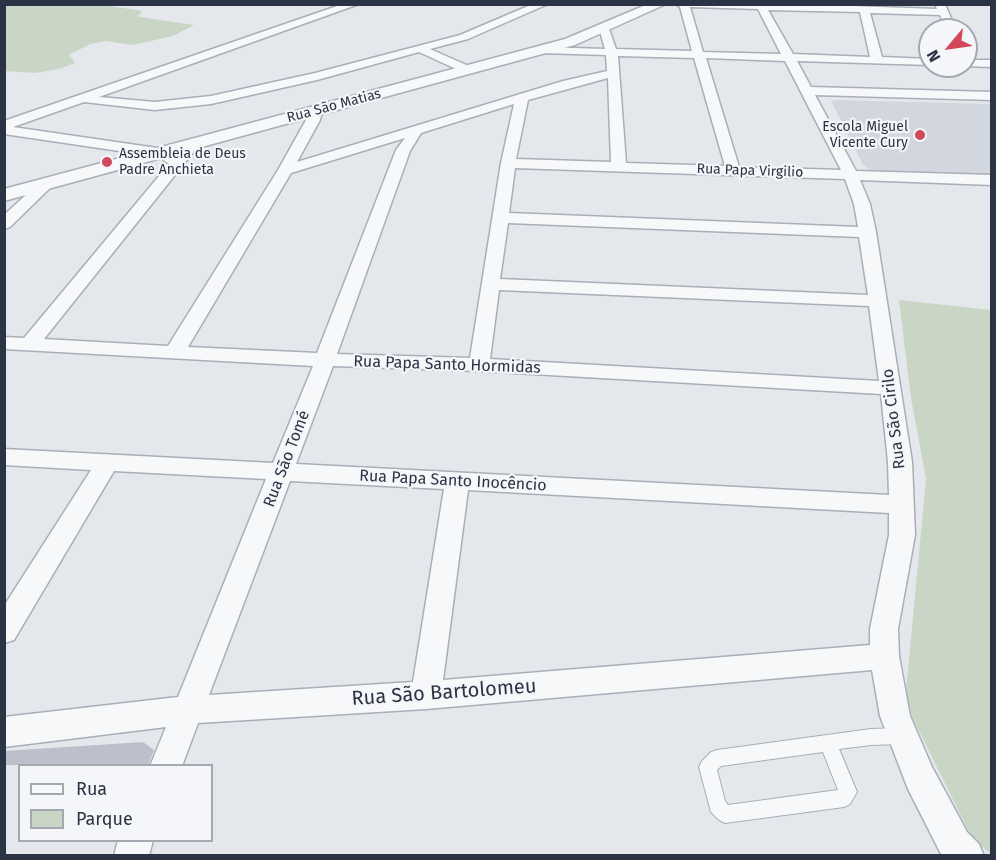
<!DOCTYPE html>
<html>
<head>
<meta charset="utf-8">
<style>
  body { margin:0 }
  #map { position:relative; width:996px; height:860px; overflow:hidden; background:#e4e7ec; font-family:"Fira Sans",sans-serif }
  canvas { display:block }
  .frame { position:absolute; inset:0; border:6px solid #2b3445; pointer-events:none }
  .legend { position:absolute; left:18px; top:764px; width:195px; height:78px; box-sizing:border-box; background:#f4f6f9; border:2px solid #a4a8b1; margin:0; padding:8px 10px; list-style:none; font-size:18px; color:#2b3445 }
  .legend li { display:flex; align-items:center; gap:12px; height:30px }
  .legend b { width:30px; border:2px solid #a4a8b1 }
  .north { position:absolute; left:918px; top:18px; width:60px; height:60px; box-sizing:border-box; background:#f4f6f9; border:2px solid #a4a8b1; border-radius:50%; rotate:241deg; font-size:16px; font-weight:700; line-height:24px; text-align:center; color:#2b3445 }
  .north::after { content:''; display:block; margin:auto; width:21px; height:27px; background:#d1495b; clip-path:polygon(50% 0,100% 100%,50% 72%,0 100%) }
</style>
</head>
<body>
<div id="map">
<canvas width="996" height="860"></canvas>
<div class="frame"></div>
<ul class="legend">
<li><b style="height:8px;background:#f7f8fa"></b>Rua</li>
<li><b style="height:16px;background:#c9d6c5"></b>Parque</li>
</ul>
<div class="north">N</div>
</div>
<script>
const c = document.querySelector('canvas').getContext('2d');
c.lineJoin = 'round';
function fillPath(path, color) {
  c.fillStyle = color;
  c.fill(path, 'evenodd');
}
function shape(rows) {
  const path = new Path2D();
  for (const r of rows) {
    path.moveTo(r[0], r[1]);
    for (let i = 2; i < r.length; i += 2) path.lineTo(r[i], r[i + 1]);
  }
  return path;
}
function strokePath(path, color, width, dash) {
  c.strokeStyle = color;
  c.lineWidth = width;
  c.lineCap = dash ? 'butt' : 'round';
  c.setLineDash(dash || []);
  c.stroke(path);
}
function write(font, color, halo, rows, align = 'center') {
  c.font = font + ' "Fira Sans",sans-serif';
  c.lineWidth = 4.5;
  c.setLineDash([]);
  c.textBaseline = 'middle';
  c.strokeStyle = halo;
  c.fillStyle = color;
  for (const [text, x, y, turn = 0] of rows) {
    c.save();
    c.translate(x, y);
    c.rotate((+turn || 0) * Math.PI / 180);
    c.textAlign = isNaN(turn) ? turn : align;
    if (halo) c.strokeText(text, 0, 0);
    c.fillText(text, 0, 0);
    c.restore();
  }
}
const built = shape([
  [836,100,991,104,991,176,873,172,863,165,831,101]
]);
const green = shape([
  [5,4,100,5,138,10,142,12,137,16,140,17,194,25,173,36,133,45,106,41,90,44,69,55,75,63,59,69,35,73,5,71],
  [899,300,991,310,991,853,974,842,912,717,906,691,926,479,911,398]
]);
const building = shape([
  [143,742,154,750,148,765,4,765,4,751]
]);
const service = shape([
  [902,728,908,730,910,736,908,742,902,744,871,745,839,749,857,792,850,804,844,807,725,823,719,820,711,812,699,767,702,761,711,752,717,750,871,729,902,728],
  [823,752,838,790,728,805,725,801,717,770,721,766,823,752]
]);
const minor = shape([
  [343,4,359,4,99,97,155,102,211,96,315,73,460,35,533,4,548,4,468,39,430,49,471,67,473,70,467,74,419,52,317,80,211,104,155,110,84,102,13,127,164,149,176,155,187,142,192,141,199,145,44,339,168,346,278,170,306,120,310,108,320,108,322,111,320,120,297,162,563,81,607,71,606,55,541,53,535,50,541,47,605,49,599,28,600,26,608,26,616,49,692,51,680,7,675,4,794,4,937,9,935,4,945,4,956,30,946,30,940,15,870,13,882,57,930,59,930,65,797,61,811,87,992,92,992,100,815,95,856,171,992,175,992,185,860,180,870,204,876,232,912,462,915,535,898,629,899,656,910,716,932,767,967,832,979,844,984,856,942,856,908,789,880,716,872,670,426,709,198,723,182,766,150,766,166,727,4,747,4,717,178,697,266,479,114,471,14,640,4,643,4,606,91,470,4,465,4,449,273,463,313,366,4,349,4,337,24,338,169,164,160,157,4,134,4,121,343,4],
  [690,7,758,9,781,54,703,52,690,7],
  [768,10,860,12,870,57,793,54,768,10],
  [618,56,694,58,725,166,626,163,618,56],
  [706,58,785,61,841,170,739,167,706,58],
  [608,78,611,162,516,159,528,100,608,78],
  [514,104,501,163,470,358,337,354,410,151,421,133,514,104],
  [405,138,396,150,317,353,188,347,291,173,405,138],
  [515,168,845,179,854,204,858,227,509,213,515,168],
  [508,223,859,237,868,295,500,279,508,223],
  [499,290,869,306,879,381,490,359,499,290],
  [333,366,479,371,881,394,888,462,889,495,296,464,333,366],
  [290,481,444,489,413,682,209,695,290,481],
  [468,490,889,513,889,535,870,629,870,645,443,680,468,490],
  [966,60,992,60,992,67,964,66,966,66,966,60],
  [45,180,53,185,50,188,10,227,4,229,4,215,40,182,45,180],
  [118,840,153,840,149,856,114,856,118,840]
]);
const tertiary = shape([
  [648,4,666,4,575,45,4,201,4,189,565,39,648,4]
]);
const markers = [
  [920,135,6,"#d1495b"],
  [107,162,6,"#d1495b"]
];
const farStreetnames = [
  ["Rua São Matias",334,106,-15],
  ["Rua Papa Virgilio",750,171,2]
];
const farPoinames = [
  ["Escola Miguel",908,127],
  ["Vicente Cury",908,143],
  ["Assembleia de Deus",119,154,"left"],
  ["Padre Anchieta",119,170,"left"]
];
const streetNames = [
  ["Rua Papa Santo Hormidas",447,365,2],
  ["Rua São Cirilo",894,419,-97],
  ["Rua São Tomé",287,459,-69],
  ["Rua Papa Santo Inocêncio",453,481,3]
];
const nearStreetnames = [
  ["Rua São Bartolomeu",444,693,-4]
];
fillPath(built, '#d2d6de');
fillPath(green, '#c9d6c5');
fillPath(building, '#bbc0ca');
strokePath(service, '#a9aeb7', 2);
strokePath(minor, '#a9aeb7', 3);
strokePath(tertiary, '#a9aeb7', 3);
fillPath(service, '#f7f8fa');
fillPath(minor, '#f7f8fa');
fillPath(tertiary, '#f7f8fa');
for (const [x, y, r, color] of markers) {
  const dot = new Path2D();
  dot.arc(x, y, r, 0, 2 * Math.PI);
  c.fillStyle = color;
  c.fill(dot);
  strokePath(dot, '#f4f6f9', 2);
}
write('14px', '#2b3445', '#f4f6f9', farStreetnames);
write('14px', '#2b3445', '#f4f6f9', farPoinames, 'right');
write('16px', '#2b3445', '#f4f6f9', streetNames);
write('20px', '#2b3445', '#f4f6f9', nearStreetnames);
</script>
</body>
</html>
